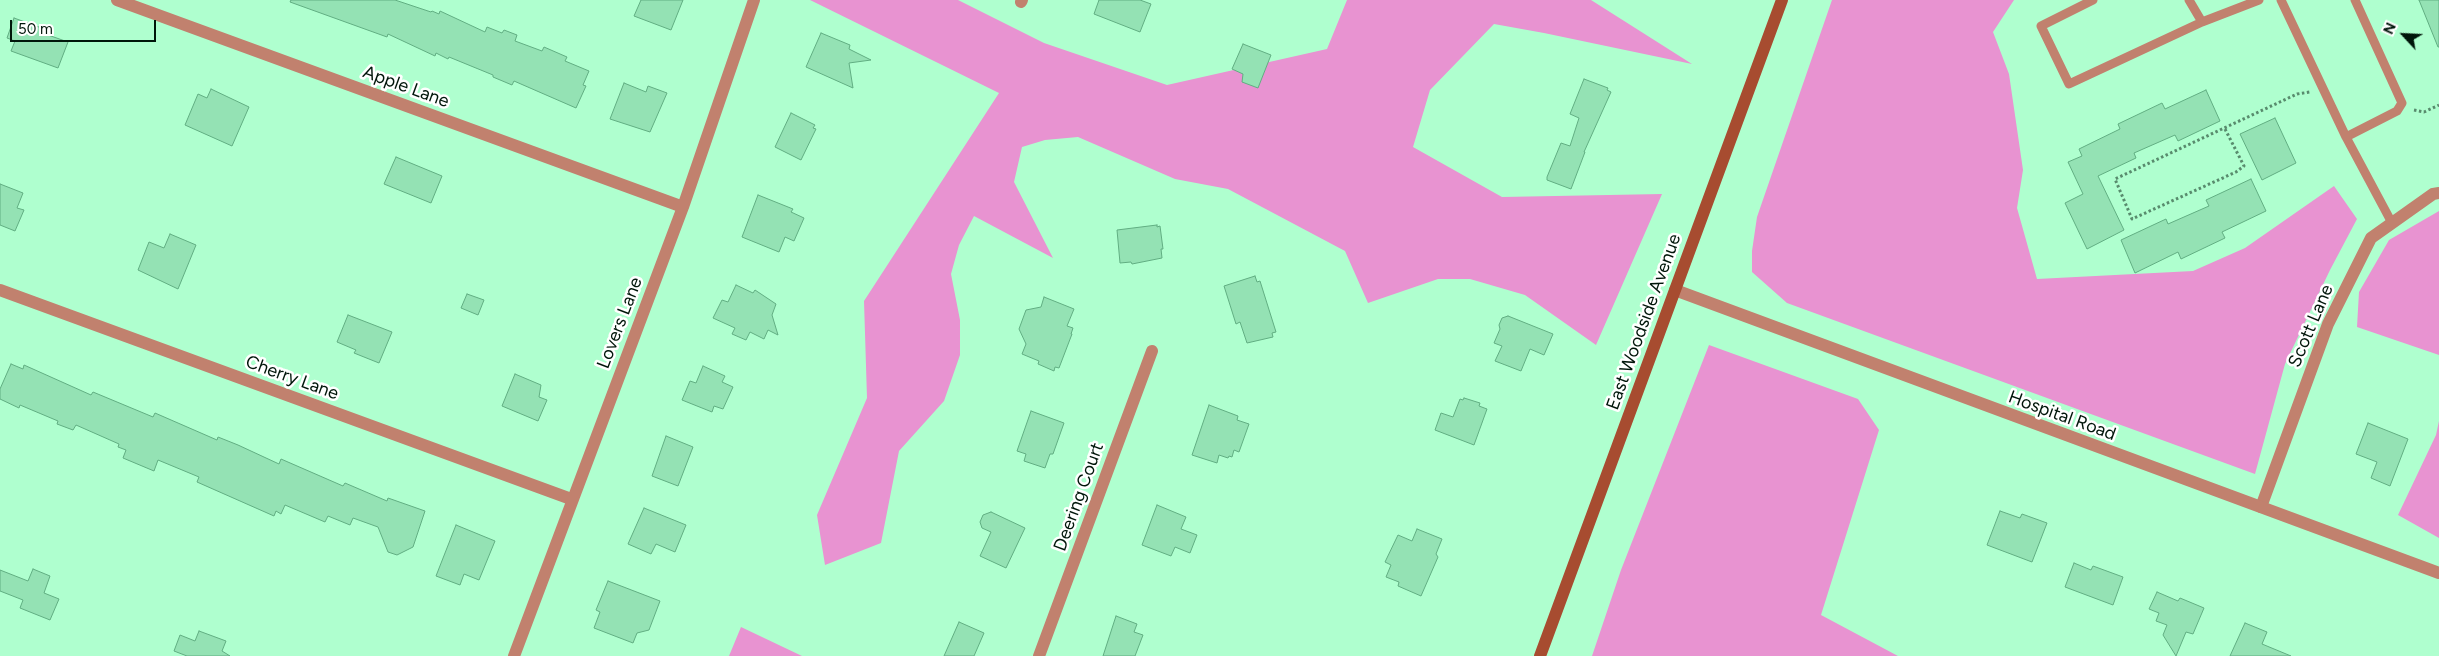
<!DOCTYPE html>
<html>
<head>
<meta charset="utf-8">
<style>
  body { margin:0 }
  #map { position:relative; width:2439px; height:656px; overflow:hidden; background:#afffcf; font-family:Figtree,sans-serif }
  canvas { display:block }
  .north { position:absolute; left:2379px; top:10px; width:50px; height:50px; -webkit-text-stroke:4px #fff; paint-order:stroke; rotate:295deg; font-size:14px; font-weight:700; line-height:20px; text-align:center; color:#00160a }
  .north::after { content:''; display:block; margin:auto; width:18px; height:22px; background:#00160a; clip-path:polygon(50% 0,100% 100%,50% 72%,0 100%) }
  .scale { position:absolute; left:10px; top:20px; width:146px; height:22px; box-sizing:border-box; border:2px solid #00160a; border-top:0; padding-left:6px; font-size:15px; line-height:18px; white-space:nowrap; color:#00160a; -webkit-text-stroke:4px #fff; paint-order:stroke }
</style>
</head>
<body>
<div id="map">
<canvas width="2439" height="656"></canvas>
<div class="north">N</div>
<div class="scale">50 m</div>
</div>
<script>
const c = document.querySelector('canvas').getContext('2d');
c.lineJoin = 'round';
function fillPath(path, color) {
  c.fillStyle = color;
  c.fill(path, 'evenodd');
}
function shape(rows) {
  const path = new Path2D();
  for (const r of rows) {
    path.moveTo(r[0], r[1]);
    for (let i = 2; i < r.length; i += 2) path.lineTo(r[i], r[i + 1]);
  }
  return path;
}
function strokePath(path, color, width, dash) {
  c.strokeStyle = color;
  c.lineWidth = width;
  c.lineCap = dash ? 'butt' : 'round';
  c.setLineDash(dash || []);
  c.stroke(path);
}
function write(font, color, halo, rows, align = 'center') {
  c.font = font + ' Figtree,sans-serif';
  c.lineWidth = 5;
  c.setLineDash([]);
  c.textBaseline = 'middle';
  c.strokeStyle = halo;
  c.fillStyle = color;
  for (const [text, x, y, turn = 0] of rows) {
    c.save();
    c.translate(x, y);
    c.rotate((+turn || 0) * Math.PI / 180);
    c.textAlign = isNaN(turn) ? turn : align;
    if (halo) c.strokeText(text, 0, 0);
    c.fillText(text, 0, 0);
    c.restore();
  }
}
const forest = shape([
  [810,0,958,0,1044,43,1167,85,1327,49,1347,0,1591,0,1692,64,1544,33,1494,24,1430,90,1413,147,1502,197,1662,194,1596,345,1525,295,1470,279,1438,279,1368,303,1345,251,1228,189,1175,179,1078,137,1045,140,1022,147,1014,182,1053,258,974,216,959,245,951,274,960,320,960,355,944,401,899,451,881,543,825,565,817,515,867,398,864,301,999,93],
  [1832,0,2014,0,1993,32,2009,74,2023,170,2017,208,2037,279,2193,271,2245,248,2334,186,2357,219,2330,270,2285,364,2255,474,1787,303,1752,272,1752,251,1757,217],
  [2439,211,2439,355,2357,327,2359,292,2389,240],
  [1709,345,1858,399,1879,430,1821,615,1898,656,1592,656,1621,570],
  [2439,421,2439,538,2398,515,2436,435],
  [741,627,802,656,729,656]
]);
const building = shape([
  [291,0,395,0,431,12,432,11,439,14,440,11,485,32,487,27,502,33,504,30,517,35,515,41,542,51,544,47,567,57,565,61,589,71,583,85,586,86,576,108,514,81,512,85,493,77,493,75,449,57,448,59,436,53,435,56,388,34,387,37,290,2,291,0],
  [641,0,683,0,671,30,634,16,641,0],
  [1099,0,1140,0,1151,4,1140,32,1094,14,1099,0],
  [2419,0,2439,0,2439,47,2438,47,2419,0],
  [14,18,50,31,48,35,68,42,58,68,11,51,15,41,7,38,14,18],
  [821,33,850,45,849,49,871,60,849,63,853,88,806,67,821,33],
  [1243,44,1271,55,1258,88,1242,82,1243,74,1232,69,1243,44],
  [1584,79,1608,88,1607,90,1611,92,1584,152,1585,152,1571,189,1547,180,1547,177,1561,143,1570,146,1579,118,1570,114,1584,79],
  [624,83,646,92,648,86,667,93,650,132,610,119,624,83],
  [211,89,249,107,232,146,185,125,198,94,207,98,211,89],
  [2206,90,2220,121,2178,141,2175,135,2134,153,2136,158,2098,176,2124,230,2087,249,2065,203,2083,194,2068,162,2082,156,2079,149,2120,129,2118,124,2162,103,2165,109,2206,90],
  [791,113,815,125,813,128,816,129,801,160,775,147,791,113],
  [2275,118,2296,163,2262,180,2240,134,2275,118],
  [396,157,442,176,431,203,384,184,396,157],
  [2251,179,2266,211,2222,232,2225,238,2181,259,2178,252,2135,273,2121,240,2166,219,2168,224,2209,206,2206,200,2251,179],
  [0,184,23,193,17,208,24,210,15,231,0,225,0,184],
  [758,195,793,209,791,212,804,218,794,241,785,237,779,252,742,237,758,195],
  [1157,225,1157,227,1160,226,1163,249,1161,249,1162,258,1132,264,1131,262,1120,263,1117,230,1157,225],
  [170,234,196,245,178,289,138,270,149,242,164,248,170,234],
  [1255,276,1257,282,1260,281,1276,332,1272,333,1273,337,1247,343,1240,322,1236,324,1224,286,1255,276],
  [736,285,753,293,755,290,776,304,772,315,778,335,768,330,764,339,750,332,746,340,732,334,735,328,713,318,722,300,728,302,736,285],
  [467,294,484,300,478,315,461,308,467,294],
  [1044,297,1074,309,1067,326,1073,328,1071,334,1072,334,1059,368,1055,367,1054,371,1038,364,1039,361,1022,354,1026,344,1019,329,1026,310,1041,307,1044,297],
  [348,315,392,332,379,363,354,353,356,350,337,342,348,315],
  [1508,316,1553,334,1544,355,1530,349,1521,371,1495,361,1502,346,1494,343,1500,329,1499,325,1502,318,1508,316],
  [11,364,23,369,24,365,91,395,93,392,153,417,155,413,217,440,218,437,238,445,279,464,281,459,343,486,345,483,387,501,388,498,425,511,413,547,397,555,388,552,378,527,353,518,350,525,328,516,325,522,285,505,281,514,276,511,274,516,197,482,199,477,158,460,154,471,123,458,126,450,118,447,119,444,76,425,73,430,57,424,58,421,20,405,19,408,0,399,0,389,11,364],
  [703,366,725,376,722,382,733,387,723,409,714,406,712,412,682,400,690,381,696,383,703,366],
  [515,374,541,385,539,397,547,400,538,421,502,406,515,374],
  [1464,398,1480,403,1479,406,1487,409,1474,445,1435,430,1441,413,1453,417,1460,399,1463,400,1464,398],
  [1209,405,1238,416,1237,420,1249,424,1239,452,1234,450,1232,457,1229,456,1228,458,1219,455,1217,463,1192,455,1209,405],
  [1031,411,1064,423,1053,454,1050,454,1045,468,1024,461,1026,454,1017,451,1031,411],
  [2368,423,2408,439,2390,486,2371,478,2377,462,2356,454,2368,423],
  [666,436,693,447,678,486,652,476,666,436],
  [1157,505,1186,517,1181,529,1197,535,1190,553,1175,547,1171,556,1142,545,1157,505],
  [644,508,686,525,675,552,656,544,651,554,628,544,644,508],
  [2000,511,2020,518,2022,514,2047,523,2032,562,1987,545,2000,511],
  [991,512,1025,528,1006,568,980,556,991,532,982,528,980,522,983,515,991,512],
  [456,525,495,541,479,580,464,574,460,585,436,576,456,525],
  [1417,529,1442,539,1436,554,1438,557,1421,596,1398,586,1399,582,1386,577,1391,565,1385,562,1398,535,1412,541,1417,529],
  [2074,563,2091,570,2093,566,2123,577,2113,605,2065,587,2074,563],
  [33,569,50,576,44,593,59,599,50,620,20,608,23,600,0,591,0,570,28,581,33,569],
  [608,581,660,601,649,630,637,633,633,643,594,628,600,612,596,610,608,581],
  [2157,592,2178,601,2180,598,2204,608,2193,634,2186,632,2176,656,2163,635,2167,625,2156,621,2159,613,2149,609,2157,592],
  [1116,616,1137,624,1134,632,1143,635,1135,656,1103,656,1116,616],
  [959,622,984,633,974,656,944,656,959,622],
  [2245,623,2267,632,2262,644,2291,656,2230,656,2245,623],
  [199,631,226,641,222,651,230,656,187,656,174,651,180,635,195,641,199,631]
]);
const path = shape([
  [2414,110,2424,112,2439,105],
  [2225,129,2244,166,2236,172,2132,219,2115,179,2297,94,2310,92]
]);
const service = shape([
  [2093,0,2041,26,2069,84,2202,22,2259,0],
  [2189,0,2202,22],
  [2281,0,2346,137],
  [2355,0,2402,103,2397,111,2346,137,2392,223]
]);
const minor = shape([
  [117,0,683,207],
  [1021,2,1022,0],
  [0,290,571,499],
  [2261,507,2328,324,2371,238,2433,194,2439,193],
  [514,656,683,207,754,0],
  [1039,656,1152,351]
]);
const tertiary = shape([
  [1675,290,2439,573]
]);
const secondary = shape([
  [1540,656,1782,0]
]);
const streetNames = [
  ["Apple Lane",406,87,20],
  ["East Woodside Avenue",1644,322,-70],
  ["Lovers Lane",620,323,-69],
  ["Scott Lane",2311,326,-67],
  ["Cherry Lane",292,378,20],
  ["Hospital Road",2062,416,20],
  ["Deering Court",1079,497,-70]
];
fillPath(forest, '#e893d1');
fillPath(building, '#94e2b4');
strokePath(building, '#61ae82', 1);
strokePath(path, '#588b6d', 3, [2.5, 2.5]);
strokePath(service, '#c1816e', 9);
strokePath(minor, '#c1816e', 12);
strokePath(tertiary, '#c1816e', 12);
strokePath(secondary, '#a74c30', 12);
write('18px', '#00160a', '#fff', streetNames);
</script>
</body>
</html>
